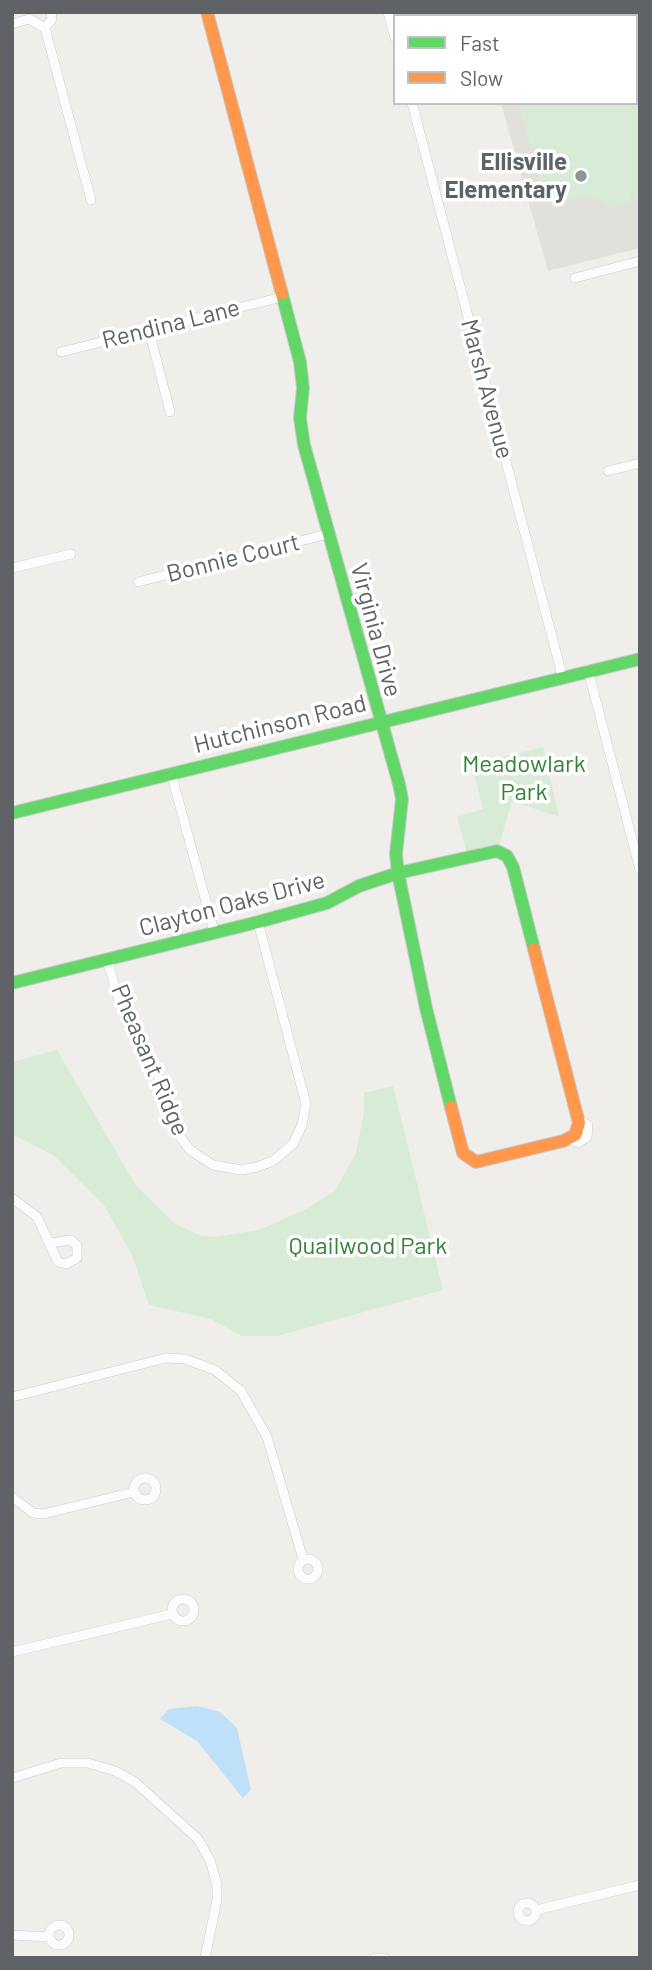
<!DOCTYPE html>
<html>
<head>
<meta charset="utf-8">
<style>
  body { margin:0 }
  #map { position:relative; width:652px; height:1970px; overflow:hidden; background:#efeeea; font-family:Barlow,sans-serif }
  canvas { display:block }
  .frame { position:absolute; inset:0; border:14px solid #5f6368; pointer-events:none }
  .legend { position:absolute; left:393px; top:14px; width:245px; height:91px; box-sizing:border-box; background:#fff; border:2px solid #bfc1c3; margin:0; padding:9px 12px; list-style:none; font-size:21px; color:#5f6368 }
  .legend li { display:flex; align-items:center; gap:14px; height:35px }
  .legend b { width:35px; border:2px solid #bfc1c3 }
</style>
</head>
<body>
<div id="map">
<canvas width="652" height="1970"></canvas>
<div class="frame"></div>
<ul class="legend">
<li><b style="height:9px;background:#63d668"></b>Fast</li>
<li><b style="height:9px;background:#ff974d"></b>Slow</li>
</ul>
</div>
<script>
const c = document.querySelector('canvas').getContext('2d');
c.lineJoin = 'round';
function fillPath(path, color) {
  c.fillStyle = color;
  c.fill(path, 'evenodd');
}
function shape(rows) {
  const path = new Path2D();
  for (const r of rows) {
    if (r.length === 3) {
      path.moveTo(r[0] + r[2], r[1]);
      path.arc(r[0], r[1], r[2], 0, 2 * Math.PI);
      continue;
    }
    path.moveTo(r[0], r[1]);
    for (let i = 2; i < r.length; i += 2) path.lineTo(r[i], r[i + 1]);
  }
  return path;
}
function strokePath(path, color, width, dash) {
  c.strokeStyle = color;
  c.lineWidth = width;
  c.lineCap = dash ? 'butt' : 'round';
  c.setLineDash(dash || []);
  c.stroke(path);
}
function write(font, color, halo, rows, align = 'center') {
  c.font = font + ' Barlow,sans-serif';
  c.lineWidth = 7;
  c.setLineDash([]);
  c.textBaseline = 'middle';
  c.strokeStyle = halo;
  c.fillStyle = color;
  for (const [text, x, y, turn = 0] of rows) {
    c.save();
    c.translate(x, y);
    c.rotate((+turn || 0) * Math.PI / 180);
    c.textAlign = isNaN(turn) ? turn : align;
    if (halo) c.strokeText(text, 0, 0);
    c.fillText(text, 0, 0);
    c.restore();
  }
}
const education = shape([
  [640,22,640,248,548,271,501,103,636,103,636,23]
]);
const green = shape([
  [636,88,640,100,640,192,630,195,632,202,613,207,586,195,553,204,544,200,519,103,636,103],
  [543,747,559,817,512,801,499,846,467,853,457,817,483,809,472,765],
  [57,1050,136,1186,174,1223,201,1236,215,1237,259,1230,306,1209,335,1191,356,1153,364,1112,364,1093,393,1086,443,1290,277,1336,242,1336,211,1319,149,1305,132,1255,104,1205,53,1155,12,1134,12,1062]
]);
const water = shape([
  [197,1706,220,1712,237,1728,251,1790,243,1798,197,1741,160,1719,169,1709]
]);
const street = shape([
  [388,12,395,38],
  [571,12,571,16],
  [12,24,29,19,45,28,91,200],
  [45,28,52,19,51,12],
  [412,103,562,675],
  [575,278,640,261],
  [149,330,170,412],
  [61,352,282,297],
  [608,471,640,463],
  [12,568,71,554],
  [138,582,328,534],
  [588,670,640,870],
  [171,773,214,931],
  [107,959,120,1005,154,1066,181,1138,190,1150,213,1165,241,1170,257,1167,273,1161,293,1144,302,1125,306,1104,258,922],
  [568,1138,578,1143,587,1137,588,1125,578,1119],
  [12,1198,37,1217,58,1262,66,1264,77,1258,77,1246,71,1240,51,1243],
  [12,1397,166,1358,185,1359,215,1370,241,1391,267,1437,303,1559],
  [145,1489,11],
  [12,1497,33,1513,43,1514,134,1492],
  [308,1569,10],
  [183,1610,11],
  [12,1652,172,1614],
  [12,1778,61,1763,88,1763,115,1771,135,1782,198,1839,210,1860,217,1885,217,1900,205,1958],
  [527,1912,9],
  [536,1910,640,1885],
  [59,1935,10],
  [12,1935,49,1937],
  [375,1958,385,1958]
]);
const fast = shape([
  [282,294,300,362,303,388,300,418,304,445,399,784,402,799,396,854,398,873,426,1008,451,1107],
  [12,813,640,659],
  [12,983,258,922,327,903,359,886,398,873,497,851,507,856,513,867,534,949]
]);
const slow = shape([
  [207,12,282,294],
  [451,1107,463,1153,476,1162,563,1141,575,1135,579,1123,534,949]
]);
const markers = [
  [581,176,7,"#919496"]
];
const poiNames = [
  ["Ellisville",567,162],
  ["Elementary",567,190]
];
const streetNames = [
  ["Rendina Lane",171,324,-14],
  ["Marsh Avenue",487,389,75],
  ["Bonnie Court",233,558,-14],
  ["Virginia Drive",376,630,75],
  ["Hutchinson Road",280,724,-14],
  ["Clayton Oaks Drive",232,904,-15],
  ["Pheasant Ridge",150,1060,67]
];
const parkNames = [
  ["Meadowlark",524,764],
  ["Park",524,792],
  ["Quailwood Park",368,1246]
];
fillPath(education, '#e2e0da');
fillPath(green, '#d8ebd6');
fillPath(water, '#bfe0f9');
strokePath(street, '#cbcccc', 10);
strokePath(fast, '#cacacb', 14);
strokePath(slow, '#cacacb', 14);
strokePath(street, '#fdfcfc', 9);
strokePath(fast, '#63d668', 12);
strokePath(slow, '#ff974d', 12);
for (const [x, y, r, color] of markers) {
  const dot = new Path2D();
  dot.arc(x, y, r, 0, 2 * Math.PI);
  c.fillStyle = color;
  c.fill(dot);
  strokePath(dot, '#fff', 2.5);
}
write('bold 24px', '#5f6368', '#fff', poiNames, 'right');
write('24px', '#5f6368', '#fff', streetNames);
write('24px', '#348238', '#fff', parkNames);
</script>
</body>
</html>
